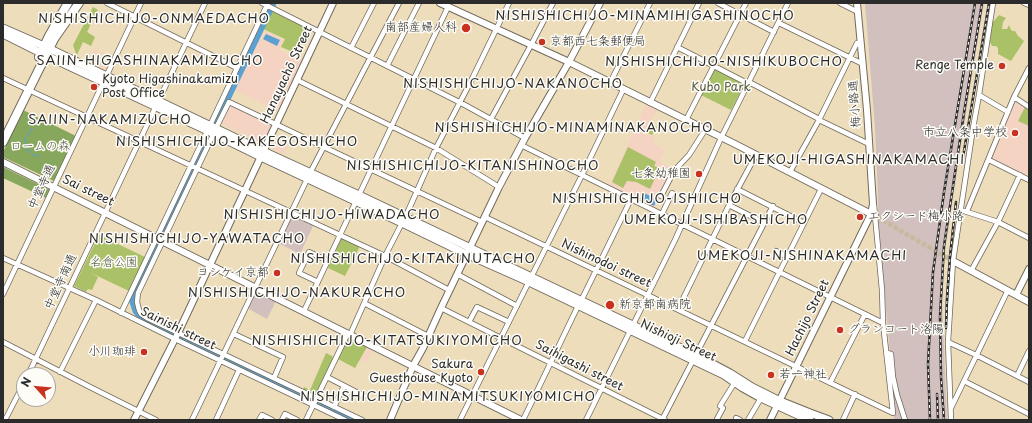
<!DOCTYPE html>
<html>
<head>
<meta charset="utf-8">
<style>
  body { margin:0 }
  #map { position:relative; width:1032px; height:423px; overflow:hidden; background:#edb; font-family:"Playpen Sans",sans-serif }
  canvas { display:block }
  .frame { position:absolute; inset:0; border:4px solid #2b2b2b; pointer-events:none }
  .north { position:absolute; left:16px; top:367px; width:40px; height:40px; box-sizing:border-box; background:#fdfcf7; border:1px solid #a9a8a5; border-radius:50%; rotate:297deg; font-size:11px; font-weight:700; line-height:16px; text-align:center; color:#2b2b2b }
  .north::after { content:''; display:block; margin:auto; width:14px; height:18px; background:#c8321e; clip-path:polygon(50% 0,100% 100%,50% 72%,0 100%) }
</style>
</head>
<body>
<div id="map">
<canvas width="1032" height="423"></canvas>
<div class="frame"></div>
<div class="north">N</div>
</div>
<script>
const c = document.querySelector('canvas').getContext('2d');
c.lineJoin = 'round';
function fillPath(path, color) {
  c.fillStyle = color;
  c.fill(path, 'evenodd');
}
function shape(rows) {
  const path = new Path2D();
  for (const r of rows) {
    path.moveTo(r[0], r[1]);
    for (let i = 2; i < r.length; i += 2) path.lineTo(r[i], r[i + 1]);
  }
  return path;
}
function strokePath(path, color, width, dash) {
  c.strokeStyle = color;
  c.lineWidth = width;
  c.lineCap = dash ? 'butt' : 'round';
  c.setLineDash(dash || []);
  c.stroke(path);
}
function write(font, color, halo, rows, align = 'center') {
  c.font = font + ' "Playpen Sans","Klee One",sans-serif';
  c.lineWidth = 3;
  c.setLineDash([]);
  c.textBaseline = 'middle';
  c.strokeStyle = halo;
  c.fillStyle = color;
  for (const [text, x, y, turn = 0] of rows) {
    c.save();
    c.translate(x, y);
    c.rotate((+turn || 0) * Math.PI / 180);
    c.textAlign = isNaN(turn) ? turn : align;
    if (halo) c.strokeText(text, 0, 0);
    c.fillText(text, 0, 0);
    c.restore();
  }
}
const built = shape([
  [266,31,284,40,279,50,303,62,279,112,234,90,258,40,261,40],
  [95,48,99,50,94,61,105,65,108,59,100,54,101,51,113,57,106,70,89,60],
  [1017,101,1029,111,1029,178,992,159,992,156,1015,102],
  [646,104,657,110,645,132,655,138,653,143,665,151,660,161,675,172,654,208,609,186],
  [229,105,230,105,271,124,272,127,264,142,261,143,220,123],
  [273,138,288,145,284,154,272,149,270,145],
  [368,347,373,350,366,363,361,360]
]);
const industrial = shape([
  [865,3,984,3,967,106,946,244,944,261,942,298,947,420,894,420,894,398,878,221,878,197,875,128],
  [294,215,314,224,300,254,278,243,291,216],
  [255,291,276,301,267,319,247,308]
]);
const green = shape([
  [93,7,98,10,87,32,95,37,91,46,83,42,77,55,76,54,73,45],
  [272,10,305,27,293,52,281,47,285,39,263,29],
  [999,15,1006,18,1003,22,1002,29,1007,29,1009,25,1011,30,1013,31,1015,31,1018,36,1024,41,1011,61,998,54,998,48,996,46,992,46,990,42,991,33,990,33,992,21,994,21],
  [716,69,744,83,744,85,731,110,701,95,714,70],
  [1025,107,1029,111,1029,126,1018,121],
  [650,123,657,127,652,135,645,132],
  [628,147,656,162,654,166,660,168,650,189,636,182,627,181,623,188,612,182],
  [99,235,145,257,129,291,89,272,98,277,92,290,88,289,86,292,74,286],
  [343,238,360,246,345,276,328,268,341,239],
  [350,338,367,347,355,368,338,359,347,339],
  [326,353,332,356,334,359,316,396,303,390,304,387,310,390]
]);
const forest = shape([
  [23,110,76,136,54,181,3,157,3,152],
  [3,167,50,190,46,198,3,178]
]);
const water = shape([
  [266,34,280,40,277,46,263,39],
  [644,193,657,199,654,206,640,199]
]);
const stream = shape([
  [24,146,26,137,29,134,31,129,33,129],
  [26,150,29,150,33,155,39,156],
  [164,228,165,231]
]);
const river = shape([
  [216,122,273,3],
  [209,138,136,291,133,302,136,311,141,317,147,322,354,420]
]);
const streetTunnel = shape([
  [877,217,951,260]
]);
const street = shape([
  [107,3,237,68],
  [262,3,463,104,525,138],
  [718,3,774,32],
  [840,3,858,12],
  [1024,3,1029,5],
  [779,23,863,64],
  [677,47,745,82,749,82,819,119],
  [351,48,374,3],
  [387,66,419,3],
  [3,78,385,256,449,290],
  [297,80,436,148,499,187],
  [610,83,650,3],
  [979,95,1008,112],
  [1014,97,1029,107],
  [650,103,699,3],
  [491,119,531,45,553,3],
  [686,120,746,3],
  [819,120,869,144],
  [216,128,229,102,482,222],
  [214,133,138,293,137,302,139,310,141,314,147,318,362,420],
  [521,145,883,323],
  [989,160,1029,180],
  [790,172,819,120,857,43,861,43],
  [737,189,804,223],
  [661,196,674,171,689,155,705,130],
  [729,205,764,223],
  [874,205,882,290,883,323,893,413],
  [964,211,998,222,1029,238],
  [967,211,1014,97,1029,68],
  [662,214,672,193],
  [485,217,893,413],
  [405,218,436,148,470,83,509,3],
  [776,251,788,257],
  [3,258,96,300,175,339,345,420],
  [971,271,998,222,1020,175],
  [457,274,517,306],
  [318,282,299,273,309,252,328,261],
  [3,294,141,3],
  [581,301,631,199],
  [364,303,428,336],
  [441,308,665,420],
  [678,309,729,205,756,155],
  [304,311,448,7],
  [121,313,268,3],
  [469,322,477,307,509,322],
  [234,334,283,357,274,378],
  [350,335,385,256,402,223],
  [745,341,821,189],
  [3,342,90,387,156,420],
  [948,342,976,355,1029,382],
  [887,353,891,354,893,377,897,395,905,420],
  [60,372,96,300],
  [28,375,205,3],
  [1017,376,1029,351],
  [327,377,364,396],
  [964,381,1029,414],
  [830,383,865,314],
  [334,407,344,386],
  [951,408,1008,290],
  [736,418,740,420],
  [717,419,723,408,720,406,735,382],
  [5,420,24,383],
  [192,420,310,173,399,3],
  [216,420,239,370],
  [259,420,262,415,272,420],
  [282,420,285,414,297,420],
  [306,420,348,333],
  [460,420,583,173,623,90],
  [523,420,578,306],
  [586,420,675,240,721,138,788,3],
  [662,420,773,206],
  [748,420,761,398],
  [843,420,855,394],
  [951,420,948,342,953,261,973,128,979,95,993,3]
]);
const secondary = shape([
  [440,3,569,62,735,144,875,216],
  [3,162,521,420],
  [953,261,1029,302],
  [1016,295,1029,269],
  [134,420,178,333,333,3],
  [390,420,413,366,423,348,441,308,499,187,525,138,569,62,600,3],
  [770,420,871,214,873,204,867,110,857,3]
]);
const primary = shape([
  [3,28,44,46,263,151,359,195,700,357,730,373,752,387,780,401,810,413,829,420],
  [3,34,45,55,208,131,261,157,402,223,466,254,529,282,724,375,743,388,761,398,802,417,810,420]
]);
const highway = shape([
  [39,57,49,36,68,3],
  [3,142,54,39,79,3]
]);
const rail = shape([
  [963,157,989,3],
  [946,328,947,298,950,256,956,202],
  [937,394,938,420],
  [930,420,928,364,933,272,944,192,975,3],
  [944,420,941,377,940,316,944,246,964,113,982,3]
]);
const markers = [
  [466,28,5,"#c8321e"],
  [542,42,4,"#c8321e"],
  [1002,66,4,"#c8321e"],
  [94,87,4,"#c8321e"],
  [1015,133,4,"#c8321e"],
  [699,174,4,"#c8321e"],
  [860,217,4,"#c8321e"],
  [277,273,4,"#c8321e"],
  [610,305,5,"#c8321e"],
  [840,330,4,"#c8321e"],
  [144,352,4,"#c8321e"],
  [481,372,4,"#c8321e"],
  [771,375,4,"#c8321e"]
];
const poiNames = [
  ["南部産婦人科",457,28],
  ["京都西七条郵便局",550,42,"left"],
  ["Renge Temple",994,66],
  ["Kyoto Higashinakamizu",102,80,"left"],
  ["Post Office",102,94,"left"],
  ["市立八条中学校",1007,133],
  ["七条幼稚園",691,174],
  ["エクシード梅小路",868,217,"left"],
  ["ヨシケイ京都",269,273],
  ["新京都南病院",619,305,"left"],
  ["グランコート洛陽",848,330,"left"],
  ["小川珈琲",136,352],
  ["Sakura",473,365],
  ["Guesthouse Kyoto",473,379],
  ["若一神社",779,375,"left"]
];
const streetNames = [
  ["Hanayachō Street",287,75,-65],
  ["梅小路通",855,104,-94],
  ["中堂寺通",42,187,-65],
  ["Sai street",88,191,26],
  ["Nishinodoi street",606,264,25],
  ["中堂寺南通",61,282,-65],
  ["Hachijo Street",808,318,-64],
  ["Sainishi street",178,329,26],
  ["Nishioji Street",678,341,25],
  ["Saihigashi street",579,366,27]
];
const parkNames = [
  ["Kubo Park",721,88],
  ["ロームの森",40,147],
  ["名倉公園",114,263]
];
const neighbourhoodNames = [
  ["NISHISHICHIJO-MINAMIHIGASHINOCHO",645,16],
  ["NISHISHICHIJO-ONMAEDACHO",154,19],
  ["SAIIN-HIGASHINAKAMIZUCHO",150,61],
  ["NISHISHICHIJO-NISHIKUBOCHO",724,62],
  ["NISHISHICHIJO-NAKANOCHO",513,84],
  ["SAIIN-NAKAMIZUCHO",110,120],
  ["NISHISHICHIJO-MINAMINAKANOCHO",574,128],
  ["NISHISHICHIJO-KAKEGOSHICHO",237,142],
  ["UMEKOJI-HIGASHINAKAMACHI",849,160],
  ["NISHISHICHIJO-KITANISHINOCHO",473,166],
  ["NISHISHICHIJO-ISHIICHO",647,199],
  ["NISHISHICHIJO-HIWADACHO",332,215],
  ["UMEKOJI-ISHIBASHICHO",716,220],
  ["NISHISHICHIJO-YAWATACHO",197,239],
  ["UMEKOJI-NISHINAKAMACHI",802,256],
  ["NISHISHICHIJO-KITAKINUTACHO",413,259],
  ["NISHISHICHIJO-NAKURACHO",297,293],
  ["NISHISHICHIJO-KITATSUKIYOMICHO",387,341],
  ["NISHISHICHIJO-MINAMITSUKIYOMICHO",448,397]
];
fillPath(built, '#f5d3c2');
fillPath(industrial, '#d1c0bd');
fillPath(green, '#aac167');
fillPath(forest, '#87a75c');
fillPath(water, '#5aa1d1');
strokePath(stream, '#5aa1d1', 1);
strokePath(river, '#5aa1d1', 7);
strokePath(streetTunnel, '#c7b99e', 4.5, [4.5, 2]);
strokePath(street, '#6f695d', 6);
strokePath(secondary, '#6f695d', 8);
strokePath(primary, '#6f695d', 9);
strokePath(highway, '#6f695d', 10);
strokePath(street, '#fff', 4.5);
strokePath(secondary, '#fff', 6);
strokePath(primary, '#fff', 7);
strokePath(highway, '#fff', 8);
strokePath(rail, '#2b2b2b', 2.5);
strokePath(rail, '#fdfcf7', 1, [3]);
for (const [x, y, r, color] of markers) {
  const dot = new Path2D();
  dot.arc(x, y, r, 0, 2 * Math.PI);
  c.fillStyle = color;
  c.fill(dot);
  strokePath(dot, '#fdfcf7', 1.5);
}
write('12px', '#2b2b2b', '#fdfcf7', poiNames, 'right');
write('12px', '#2b2b2b', '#fdfcf7', streetNames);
write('12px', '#51583d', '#fdfcf7', parkNames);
c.letterSpacing = '1px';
write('13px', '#2b2b2b', '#fdfcf7', neighbourhoodNames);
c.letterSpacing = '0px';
</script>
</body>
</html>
